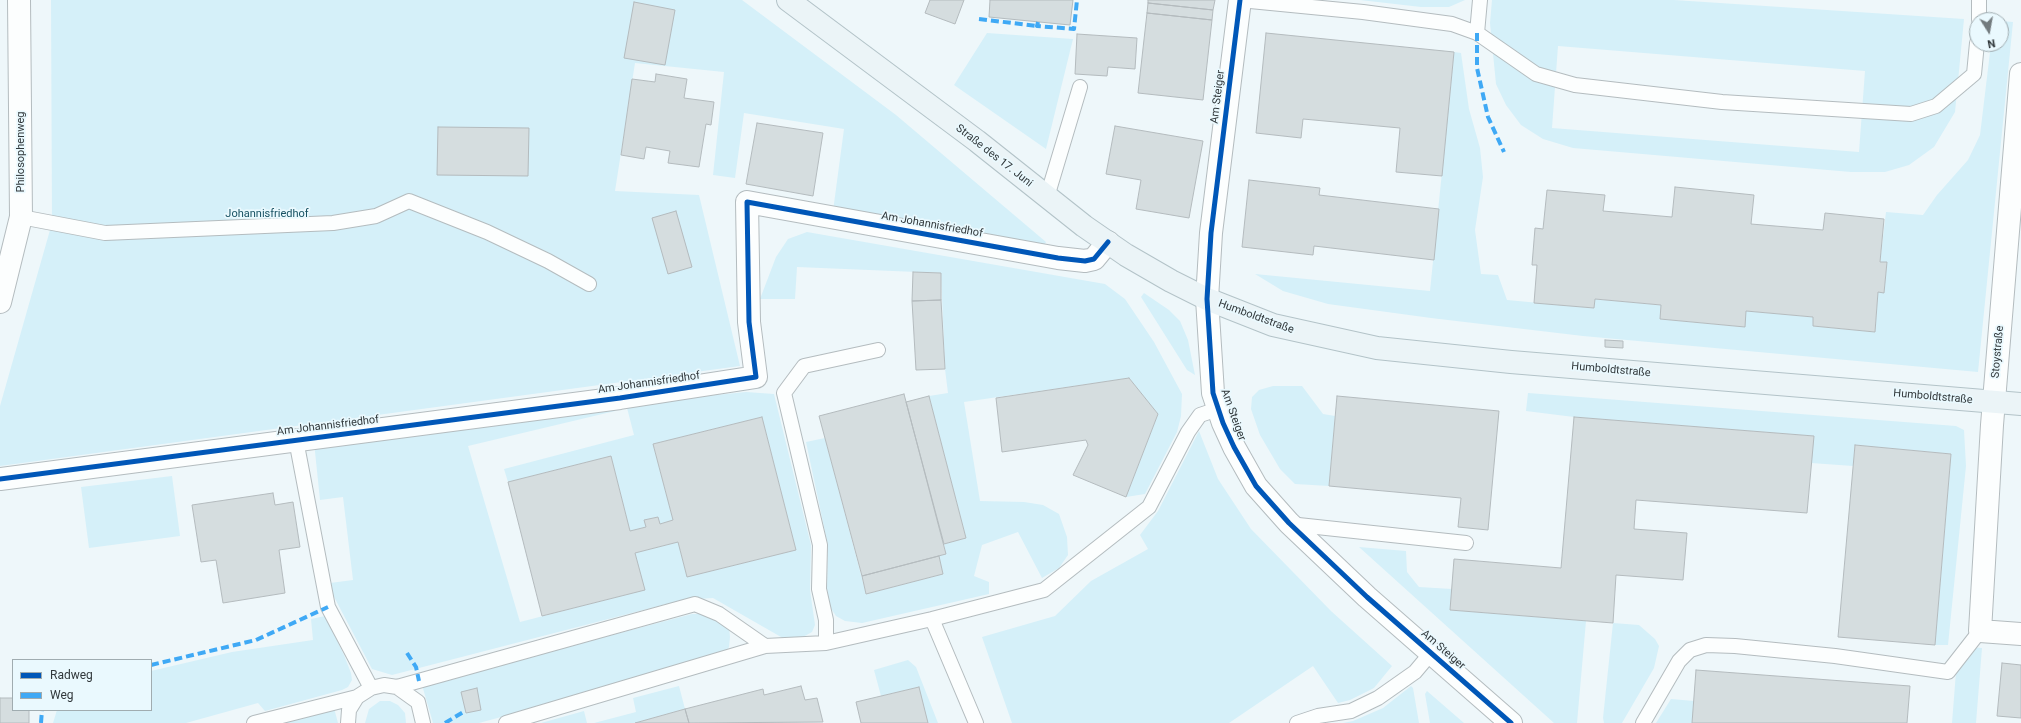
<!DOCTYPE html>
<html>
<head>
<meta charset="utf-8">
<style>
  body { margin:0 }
  #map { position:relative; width:2021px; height:723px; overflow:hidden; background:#eef7fa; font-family:Roboto,sans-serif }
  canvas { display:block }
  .legend { position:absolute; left:12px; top:659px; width:140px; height:52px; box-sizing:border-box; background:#eaf9fe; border:1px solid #a0acb0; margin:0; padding:5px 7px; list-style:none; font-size:12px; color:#31383b }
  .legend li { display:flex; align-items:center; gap:8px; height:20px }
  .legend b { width:20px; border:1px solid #a0acb0 }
  .north { position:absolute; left:1969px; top:12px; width:40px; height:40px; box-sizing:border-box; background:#eaf9fe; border:1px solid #a0acb0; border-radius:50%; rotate:169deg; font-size:11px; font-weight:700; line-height:16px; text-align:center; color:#31383b }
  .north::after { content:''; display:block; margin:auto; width:14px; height:18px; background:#737b7e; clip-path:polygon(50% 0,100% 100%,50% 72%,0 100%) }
</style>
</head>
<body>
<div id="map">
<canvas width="2021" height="723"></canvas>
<ul class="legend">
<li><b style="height:5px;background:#0057b8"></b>Radweg</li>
<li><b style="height:5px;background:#3fa9f5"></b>Weg</li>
</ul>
<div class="north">N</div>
</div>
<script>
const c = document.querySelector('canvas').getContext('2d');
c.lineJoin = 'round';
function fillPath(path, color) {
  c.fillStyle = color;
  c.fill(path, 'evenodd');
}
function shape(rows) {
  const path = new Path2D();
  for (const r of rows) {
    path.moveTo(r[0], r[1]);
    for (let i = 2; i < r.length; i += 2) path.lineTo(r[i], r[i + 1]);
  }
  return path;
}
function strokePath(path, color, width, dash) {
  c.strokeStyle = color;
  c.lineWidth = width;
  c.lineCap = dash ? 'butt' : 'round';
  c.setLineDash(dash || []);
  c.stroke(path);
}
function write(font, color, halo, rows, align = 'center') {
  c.font = font + ' Roboto,sans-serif';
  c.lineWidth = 3.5;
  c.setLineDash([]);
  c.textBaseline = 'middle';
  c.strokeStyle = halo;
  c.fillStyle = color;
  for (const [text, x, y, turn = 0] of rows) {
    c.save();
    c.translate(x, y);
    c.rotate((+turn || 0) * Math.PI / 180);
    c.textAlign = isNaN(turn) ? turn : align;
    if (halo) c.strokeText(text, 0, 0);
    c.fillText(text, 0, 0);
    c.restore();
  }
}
const green = shape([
  [51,0,742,0,896,115,1046,242,1043,248,833,211,844,129,744,113,735,178,713,175,724,72,635,63,615,191,699,195,740,366,0,466,0,406,52,223],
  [1360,0,1465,0,1449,7,1421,7],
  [1492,0,1674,0,1964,19,1955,112,1934,147,1909,165,1885,172,1851,172,1573,148,1543,139,1521,125,1506,105,1496,84,1490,23],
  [1558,46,1865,71,1859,152,1552,128],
  [2001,21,2013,22,1978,372,1583,336,1431,318,1328,304,1283,291,1255,274,1430,291,1454,52,1461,53,1469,109,1480,148,1483,177,1475,230,1481,274,1498,275,1507,300,1594,308,1595,299,1661,305,1660,319,1744,327,1746,311,1813,317,1813,326,1875,332,1878,292,1884,292,1887,262,1880,262,1886,212,1923,215,1937,195,1968,160,1980,135,1991,44,2001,44],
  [987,33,1073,39,1046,149,954,85],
  [807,232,1105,284,1125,299,1154,342,1182,394,1181,416,1177,432,1145,494,1126,497,1158,414,1129,378,964,402,980,501,1024,502,1043,505,1059,514,1067,537,1068,555,1059,568,1042,578,1018,532,982,545,974,576,989,582,989,594,862,623,845,621,836,616,830,607,827,588,828,546,806,442,825,438,866,594,943,574,939,556,946,554,944,544,966,538,929,396,948,393,945,369,941,273,797,267,795,299,760,299,776,257,788,239],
  [1144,293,1169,310,1180,321,1188,340,1195,375,1187,370,1141,297],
  [1273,386,1302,386,1323,414,1335,416,1329,486,1295,484,1280,469,1260,435,1251,409,1252,397,1259,390],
  [746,392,774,394,811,545,810,590,815,625,812,632,803,637,788,641,713,598,682,600,392,675,372,669,332,593,330,583,353,580,343,497,320,500,314,442,614,406,615,411,468,446,520,622,644,590,635,553,678,542,687,577,796,550,762,417,653,444,673,520,660,524,658,517,644,520,646,527,630,531,611,456,508,482,504,469,634,435,626,404],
  [1528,393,1956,426,1964,430,1966,466,1948,645,1935,645,1951,454,1855,445,1853,466,1811,463,1813,436,1574,417,1526,411],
  [1199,431,1218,479,1251,529,1331,611,1392,666,1374,688,1350,700,1338,703,1313,666,1229,723,1012,723,982,637,1055,616,1091,581,1148,549,1140,535,1158,511],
  [172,476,180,536,89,548,81,487],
  [1359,547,1406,551,1407,572,1419,587,1452,589,1450,610,1586,621,1577,723,1554,723],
  [692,614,708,614,729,627,730,637,729,647,725,653,712,660,479,723,433,723,422,685],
  [325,616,344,655,351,673,352,680,348,687,342,690,265,711,258,703,186,723,53,723,57,710,151,710,151,671,232,652,313,640,311,619],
  [1613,623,1639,625,1655,639,1659,646,1654,668,1622,723,1604,723,1603,718],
  [1969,647,1982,648,1976,723,1952,723,1956,672],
  [908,660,916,667,938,723,928,723,919,687,881,696,874,670],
  [679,686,685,709,635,723,594,723,636,712,633,698],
  [1411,686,1413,688,1419,723,1343,723,1353,721,1383,708],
  [1427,691,1464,723,1430,723,1425,694],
  [1671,699,1694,701,1692,723,1656,723],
  [380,701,390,701,398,705,405,713,406,723,365,723,369,709],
  [334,708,338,723,281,723],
  [584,711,587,723,541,723]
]);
const building = shape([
  [930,0,964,0,955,24,925,13,930,0],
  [990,0,1073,0,1070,25,989,17,990,0],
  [1148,0,1215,0,1213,10,1148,3,1148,0],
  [634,2,675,10,665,65,624,58,634,2],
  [1148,3,1213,10,1212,20,1147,13,1148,3],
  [1147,13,1212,20,1203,100,1138,93,1147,13],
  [1266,33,1454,52,1442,176,1396,172,1400,128,1303,119,1301,138,1256,133,1266,33],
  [1077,34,1137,38,1135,69,1108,67,1107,76,1075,74,1077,34],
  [656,74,687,79,684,98,714,102,711,125,706,124,699,167,668,163,670,151,646,147,644,159,621,155,632,79,655,82,656,74],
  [757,123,823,133,813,196,746,184,757,123],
  [1115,126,1203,141,1189,218,1136,209,1141,180,1106,174,1115,126],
  [438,127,529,128,528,176,437,175,438,127],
  [1249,180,1320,188,1319,195,1439,209,1434,260,1314,246,1313,255,1242,247,1249,180],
  [1675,187,1754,195,1751,224,1823,230,1825,213,1884,219,1880,262,1887,262,1884,293,1878,292,1875,332,1813,326,1813,317,1746,311,1745,327,1660,319,1661,305,1595,299,1594,308,1534,303,1537,265,1532,265,1535,228,1543,229,1547,190,1605,195,1603,211,1672,217,1675,187],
  [676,211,692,267,668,274,652,218,676,211],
  [913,272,941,273,941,300,912,301,913,272],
  [941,300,945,369,916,370,912,301,941,300],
  [1605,340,1623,341,1623,348,1605,347,1605,340],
  [1129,378,1158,414,1126,497,1073,475,1088,445,1086,440,1002,452,996,398,1129,378],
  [904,394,946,554,862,576,819,416,904,394],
  [929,396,966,538,944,544,906,402,929,396],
  [1337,396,1499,411,1488,530,1458,527,1461,498,1329,486,1337,396],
  [762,417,796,550,687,577,678,542,635,553,645,590,542,616,508,482,611,456,630,531,646,527,644,520,658,517,660,524,673,520,653,444,762,417],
  [1574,417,1814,436,1807,513,1636,500,1634,529,1687,533,1683,580,1616,575,1613,623,1450,610,1454,559,1561,568,1574,417],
  [1855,445,1951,454,1935,645,1838,637,1855,445],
  [273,493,275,505,293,502,300,547,279,550,285,593,223,603,216,560,201,562,192,505,273,493],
  [939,556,943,574,866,594,862,576,939,556],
  [2002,663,2021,665,2021,718,1997,716,2002,663],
  [1696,670,1910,686,1907,723,1692,723,1696,670],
  [801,686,805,700,817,698,823,722,689,723,685,709,763,689,764,695,801,686],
  [919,687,928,723,861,723,856,702,919,687],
  [477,688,481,710,466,713,461,692,477,688],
  [0,698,13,698,13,710,29,710,29,723,0,723,0,698],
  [685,709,689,723,635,723,685,709]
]);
const lane = shape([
  [1240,0,1363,12,1452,24,1477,33],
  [1480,0,1477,33,1536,74,1575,85,1722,102,1911,114,1936,106,1974,74,1977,43],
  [1979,20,1979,0],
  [1047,197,1080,87],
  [21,217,105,233,333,223,376,216,409,201,487,232,548,261,589,284],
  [296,440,328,607,371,688],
  [1289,524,1466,543],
  [932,619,976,723],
  [826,643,826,620,819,589,820,545,784,393,804,366,878,350],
  [397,687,418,702,423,723],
  [254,723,357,697],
  [348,723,349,710,357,697,371,688,384,685,397,687,695,604,719,614,765,646],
  [506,723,765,646,826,643,932,619,1044,590,1149,507,1188,432,1200,415,1218,409],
  [1297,723,1318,716,1351,711,1378,698,1415,672,1431,653],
  [1643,723,1679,661,1690,650,1706,645,1735,646,1835,656,1948,672,1980,631]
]);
const street = shape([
  [1240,0,1211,233,1207,299,1213,393,1223,423,1234,447,1256,486,1289,523,1367,597,1511,723],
  [2021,74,1992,425,1980,631,2021,634],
  [0,302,21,217,19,0],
  [0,479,620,398,756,377,749,322,747,202,1058,258,1085,261,1094,259,1108,242]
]);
const primary = shape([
  [788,0,977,141,1084,226,1126,255,1171,281,1207,299,1273,325,1377,348,1511,362,2021,404]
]);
const quiet = shape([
  [979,19,1037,26],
  [1038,22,1037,26,1074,29,1077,0],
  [1477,33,1477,68,1488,117,1504,152],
  [407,653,416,667,419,681],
  [151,665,256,640,328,607],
  [41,723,42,710],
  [445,723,465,711]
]);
const cycleway = shape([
  [1240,0,1211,233,1207,299,1213,393,1223,423,1234,447,1256,486,1289,523,1367,597,1511,723],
  [0,479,620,398,756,377,749,322,747,202,1058,258,1085,261,1094,259,1108,242]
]);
const streetNames = [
  ["Am Steiger",1218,97,-83],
  ["Philosophenweg",21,152,-90],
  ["Straße des 17. Juni",994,156,38],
  ["Am Johannisfriedhof",932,225,10],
  ["Humboldtstraße",1256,317,20],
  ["Stoystraße",1998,352,-85],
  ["Humboldtstraße",1611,370,5],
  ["Am Johannisfriedhof",649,383,-8],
  ["Humboldtstraße",1933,397,5],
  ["Am Steiger",1233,415,70],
  ["Am Johannisfriedhof",328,426,-7],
  ["Am Steiger",1443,650,41]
];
const parkNames = [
  ["Johannisfriedhof",267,214]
];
fillPath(green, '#d5f0f9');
fillPath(building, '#d5dddf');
strokePath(building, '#b4bbbe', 1);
strokePath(lane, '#b4bcbf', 16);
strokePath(street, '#b4bcbf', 24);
strokePath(primary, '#b3c3c8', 24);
strokePath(lane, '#fcfefe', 14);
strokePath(street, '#fcfefe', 22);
strokePath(primary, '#ebf4f7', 22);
strokePath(quiet, '#3fa9f5', 4, [8, 4]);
strokePath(cycleway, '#0057b8', 5);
write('11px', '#31383b', '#eaf9fe', streetNames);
write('11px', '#175162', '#eaf9fe', parkNames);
</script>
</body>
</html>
